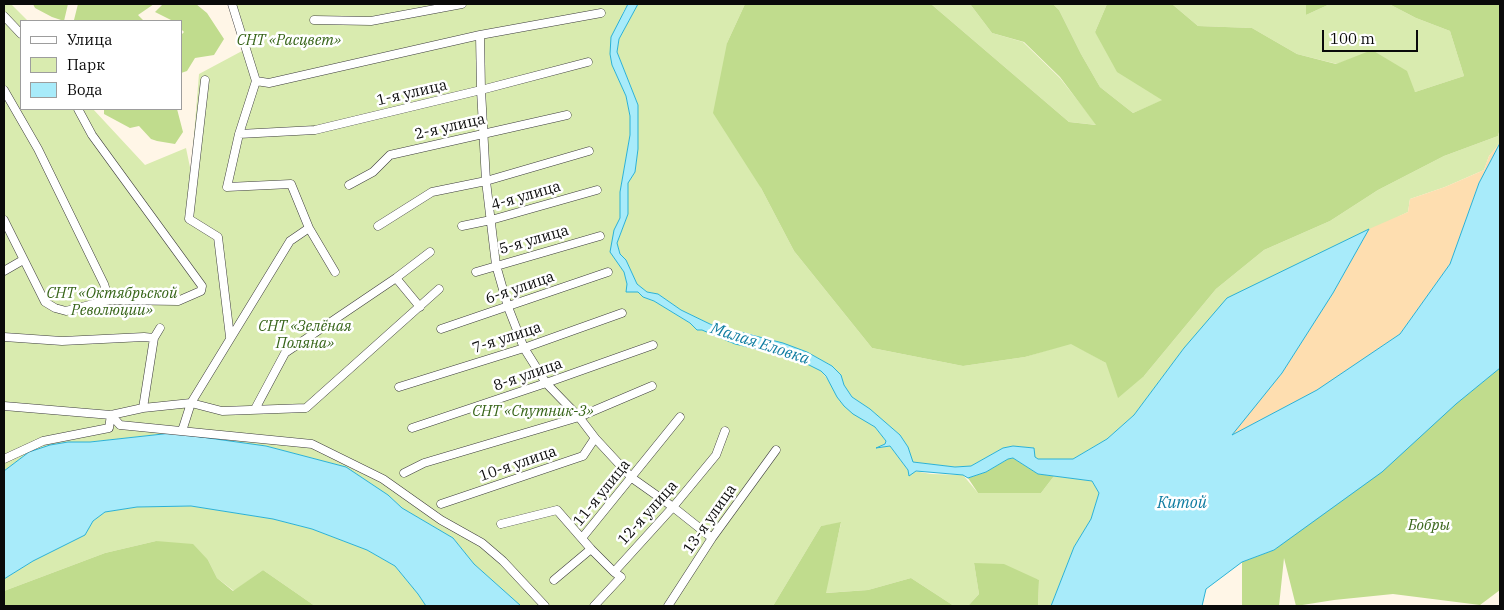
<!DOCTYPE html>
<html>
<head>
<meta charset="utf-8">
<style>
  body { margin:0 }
  #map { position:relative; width:1504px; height:610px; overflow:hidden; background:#fff6e7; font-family:"IBM Plex Serif",serif }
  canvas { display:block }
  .frame { position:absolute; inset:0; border:5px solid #0a0a0a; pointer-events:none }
  .legend { position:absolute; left:20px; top:20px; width:162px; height:90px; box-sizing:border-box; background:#fff; border:1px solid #9d9d9d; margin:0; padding:6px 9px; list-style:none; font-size:15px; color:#0a0a0a }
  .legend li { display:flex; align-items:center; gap:10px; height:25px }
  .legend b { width:25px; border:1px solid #9d9d9d }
  .scale { position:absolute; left:1322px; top:30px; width:96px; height:22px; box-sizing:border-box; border:2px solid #0a0a0a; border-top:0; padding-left:6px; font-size:15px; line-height:18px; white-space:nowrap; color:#0a0a0a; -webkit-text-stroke:4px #fff; paint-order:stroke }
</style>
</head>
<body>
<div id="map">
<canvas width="1504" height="610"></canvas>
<div class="frame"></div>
<ul class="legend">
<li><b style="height:6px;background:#fff"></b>Улица</li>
<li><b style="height:14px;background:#d9ebaf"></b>Парк</li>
<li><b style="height:14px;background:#a8ebfa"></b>Вода</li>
</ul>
<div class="scale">100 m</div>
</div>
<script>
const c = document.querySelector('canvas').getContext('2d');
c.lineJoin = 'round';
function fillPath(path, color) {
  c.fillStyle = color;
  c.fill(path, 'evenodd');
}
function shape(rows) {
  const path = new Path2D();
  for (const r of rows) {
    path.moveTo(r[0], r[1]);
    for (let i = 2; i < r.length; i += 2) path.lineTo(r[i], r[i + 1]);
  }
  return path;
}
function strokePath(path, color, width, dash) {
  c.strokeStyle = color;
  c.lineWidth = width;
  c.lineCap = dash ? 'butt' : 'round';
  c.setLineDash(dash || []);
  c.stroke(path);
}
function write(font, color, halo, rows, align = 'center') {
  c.font = font + ' "IBM Plex Serif",serif';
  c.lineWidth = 5;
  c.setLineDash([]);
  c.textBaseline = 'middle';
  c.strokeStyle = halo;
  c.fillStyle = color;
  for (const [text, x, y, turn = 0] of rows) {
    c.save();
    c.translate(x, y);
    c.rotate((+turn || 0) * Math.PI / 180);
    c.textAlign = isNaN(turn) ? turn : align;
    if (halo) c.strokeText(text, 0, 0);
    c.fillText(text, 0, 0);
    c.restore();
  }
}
const green = shape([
  [4,4,11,4,28,21,21,21,21,109,93,109,145,165,186,148,191,172,199,74,242,51,250,48,235,4,628,4,623,12,612,65,626,96,630,116,630,135,620,192,620,218,617,227,612,253,624,272,627,284,632,292,638,291,643,297,654,301,693,325,726,340,757,350,783,355,803,362,821,371,832,385,837,397,875,427,886,441,885,444,878,448,890,446,908,470,931,474,963,475,978,493,1041,493,1054,476,1092,481,1099,493,1091,519,1074,547,1051,606,1038,606,1039,580,974,563,979,594,968,606,954,606,911,578,868,590,825,593,841,523,821,526,773,606,521,606,474,564,453,538,402,508,388,495,346,467,266,446,172,433,90,442,68,442,50,445,29,452,4,471],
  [638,4,745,4,727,43,761,188,794,251,872,348,963,366,1025,357,1071,343,1106,363,1144,376,1216,289,1264,250,1330,221,1378,190,1444,156,1498,136,1500,128,1500,143,1489,156,1484,170,1445,187,1410,199,1408,212,1310,259,1184,348,1134,415,1107,439,1073,459,1038,459,1034,457,1034,448,1013,446,1003,448,971,466,955,467,912,462,908,447,900,435,870,409,852,397,844,385,841,375,832,366,807,352,751,334,712,325,681,310,658,294,647,292,637,284,626,260,620,254,617,243,628,214,628,182,635,172,638,149,638,105,617,52,619,39],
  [931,4,970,4,992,33,1023,42,1060,78,1097,125,1069,122],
  [1053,4,1107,4,1095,32,1163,100,1133,113,1100,87,1081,54,1059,10],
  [1172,4,1306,4,1306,15,1330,4,1389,4,1416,18,1450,31,1464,76,1415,92,1372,51,1337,64,1297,54,1252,28,1198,26],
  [191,506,273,519,312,529,367,550,395,566,418,594,426,606,315,606,263,570,234,591,217,578,208,560,156,541,105,553,4,591,4,579,33,561,85,535,93,521,105,512,137,507]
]);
const forest = shape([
  [33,4,68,4,64,21,52,17,35,8],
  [78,4,154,4,138,15,144,21,75,21,74,20],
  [163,4,196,4,207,13,224,39,214,55,195,58,187,71,181,73,181,35,184,32,181,29,181,21,173,21,155,12],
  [745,4,931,4,1069,122,1096,125,1060,77,1024,42,992,33,970,4,1053,4,1059,10,1081,54,1100,87,1133,113,1162,100,1117,72,1095,32,1107,4,1172,4,1198,26,1252,28,1297,54,1336,64,1372,50,1407,71,1415,92,1464,76,1450,31,1416,18,1389,4,1500,4,1500,128,1498,136,1444,156,1378,190,1330,221,1264,250,1216,289,1144,376,1118,398,1106,363,1071,344,1025,357,963,366,872,348,794,251,761,188,713,113,727,43],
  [1306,4,1330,4,1306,15],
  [104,109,177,109,183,132,175,144,157,141,151,139,139,126,130,128,104,114],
  [1500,368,1500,590,1480,605,1393,594,1334,600,1296,606,1284,558,1279,606,1242,606,1242,562,1274,550],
  [1013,458,1038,474,1054,476,1041,493,978,493,968,478,986,472,1008,459],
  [841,522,826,593,868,590,911,578,954,606,773,606,821,526],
  [156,541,193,544,208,560,217,578,233,591,263,570,315,606,4,606,4,591,105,553],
  [974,563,1004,564,1039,580,1038,606,968,606,979,594]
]);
const sand = shape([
  [1500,143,1479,183,1450,264,1400,334,1318,390,1230,436,1282,373,1333,293,1369,229,1408,212,1410,199,1445,187,1484,170,1489,156]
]);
const water = shape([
  [628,4,638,4,619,39,617,52,638,105,638,149,635,172,628,183,628,214,617,243,620,254,626,260,637,284,647,292,658,294,681,310,712,325,783,343,807,352,832,366,841,375,844,385,852,397,870,409,900,435,908,447,913,462,955,467,971,466,1003,448,1013,446,1034,448,1035,457,1038,459,1073,459,1107,439,1134,415,1184,348,1227,298,1369,229,1333,293,1282,373,1232,435,1317,390,1400,334,1450,264,1479,183,1500,143,1500,368,1456,404,1382,472,1274,550,1242,562,1206,589,1202,606,1051,606,1074,547,1091,519,1099,493,1092,481,1038,474,1013,458,1008,459,986,472,968,478,963,475,916,471,909,476,908,470,890,446,876,448,885,444,886,441,875,427,853,414,844,406,837,397,826,376,821,371,803,362,783,355,735,344,702,330,697,330,690,323,654,301,643,297,638,292,626,292,627,284,624,272,610,252,614,230,620,218,620,192,630,135,630,116,626,96,612,65,610,54,611,37,628,4],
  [172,433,266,446,346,467,388,495,402,508,453,538,474,564,521,606,426,606,418,594,395,566,367,550,312,529,273,519,191,506,137,507,105,512,93,521,85,535,33,561,4,579,4,471,29,452,50,445,68,442,90,442,172,433]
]);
const minor = shape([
  [232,4,256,81,239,134,227,187,291,184,309,228,335,272],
  [4,16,21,34],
  [314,20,371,21,462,4],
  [480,35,481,90,486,181,496,265,508,307,524,348,546,383,579,417,595,438,632,478,673,507,712,538],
  [205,80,189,219,218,237,230,337],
  [256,81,269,83,480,35,601,13],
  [4,90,38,149,104,284,109,300],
  [239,134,315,130,481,90,588,62],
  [349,185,373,172,390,155,567,115],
  [4,220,45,302,55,308,66,311,109,300,178,301,201,291,202,286,92,135,78,109],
  [378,226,432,192,486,181,589,151],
  [462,226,491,220,597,190],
  [4,271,23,260],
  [476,272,600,236],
  [396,278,420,307],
  [441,329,608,272],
  [4,337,62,341,144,337,154,338],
  [399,387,524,348,622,313],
  [4,406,111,415,143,408,191,403,222,411,306,408,439,289],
  [143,408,154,338,160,328],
  [255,409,285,353,396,278,430,252],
  [111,415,120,425,312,444,383,479,441,520,482,543,503,561,545,606],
  [412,428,546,383,653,345],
  [182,431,191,403,290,241,309,228],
  [4,459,43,441,109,428,111,415],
  [404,473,424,463,579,417,652,386],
  [441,504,583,456,595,438],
  [501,524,557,510,591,549,614,572],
  [582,538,680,417],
  [554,580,591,549],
  [594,606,621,577,614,572,673,507,716,455,725,431],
  [668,606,712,538,776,450]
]);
const parkNames = [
  ["СНТ «Расцвет»",289,41],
  ["СНТ «Октябрьской",112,294],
  ["Революции»",112,311],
  ["СНТ «Зелёная",305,327],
  ["Поляна»",305,344],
  ["СНТ «Спутник-3»",533,412],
  ["Бобры",1429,526]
];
const streetNames = [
  ["1-я улица",412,93,-13],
  ["2-я улица",450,127,-13],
  ["4-я улица",526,196,-16],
  ["5-я улица",534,240,-16],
  ["6-я улица",520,288,-19],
  ["7-я улица",507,338,-18],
  ["8-я улица",528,375,-19],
  ["10-я улица",518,464,-19],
  ["11-я улица",602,493,-51],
  ["12-я улица",648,513,-48],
  ["13-я улица",710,519,-55]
];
const waterNames = [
  ["Малая Еловка",760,344,18],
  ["Китой",1182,503]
];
fillPath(green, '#d9ebaf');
fillPath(forest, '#c0dc8d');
fillPath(sand, '#fedeb0');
fillPath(water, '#a8ebfa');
strokePath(water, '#2bb1d5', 1);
strokePath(minor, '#3d3d3d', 9);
strokePath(minor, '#fff', 8);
write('italic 15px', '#366418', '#fff', parkNames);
write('15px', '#0a0a0a', '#fff', streetNames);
write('italic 16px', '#0e7ca1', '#fff', waterNames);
</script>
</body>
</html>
